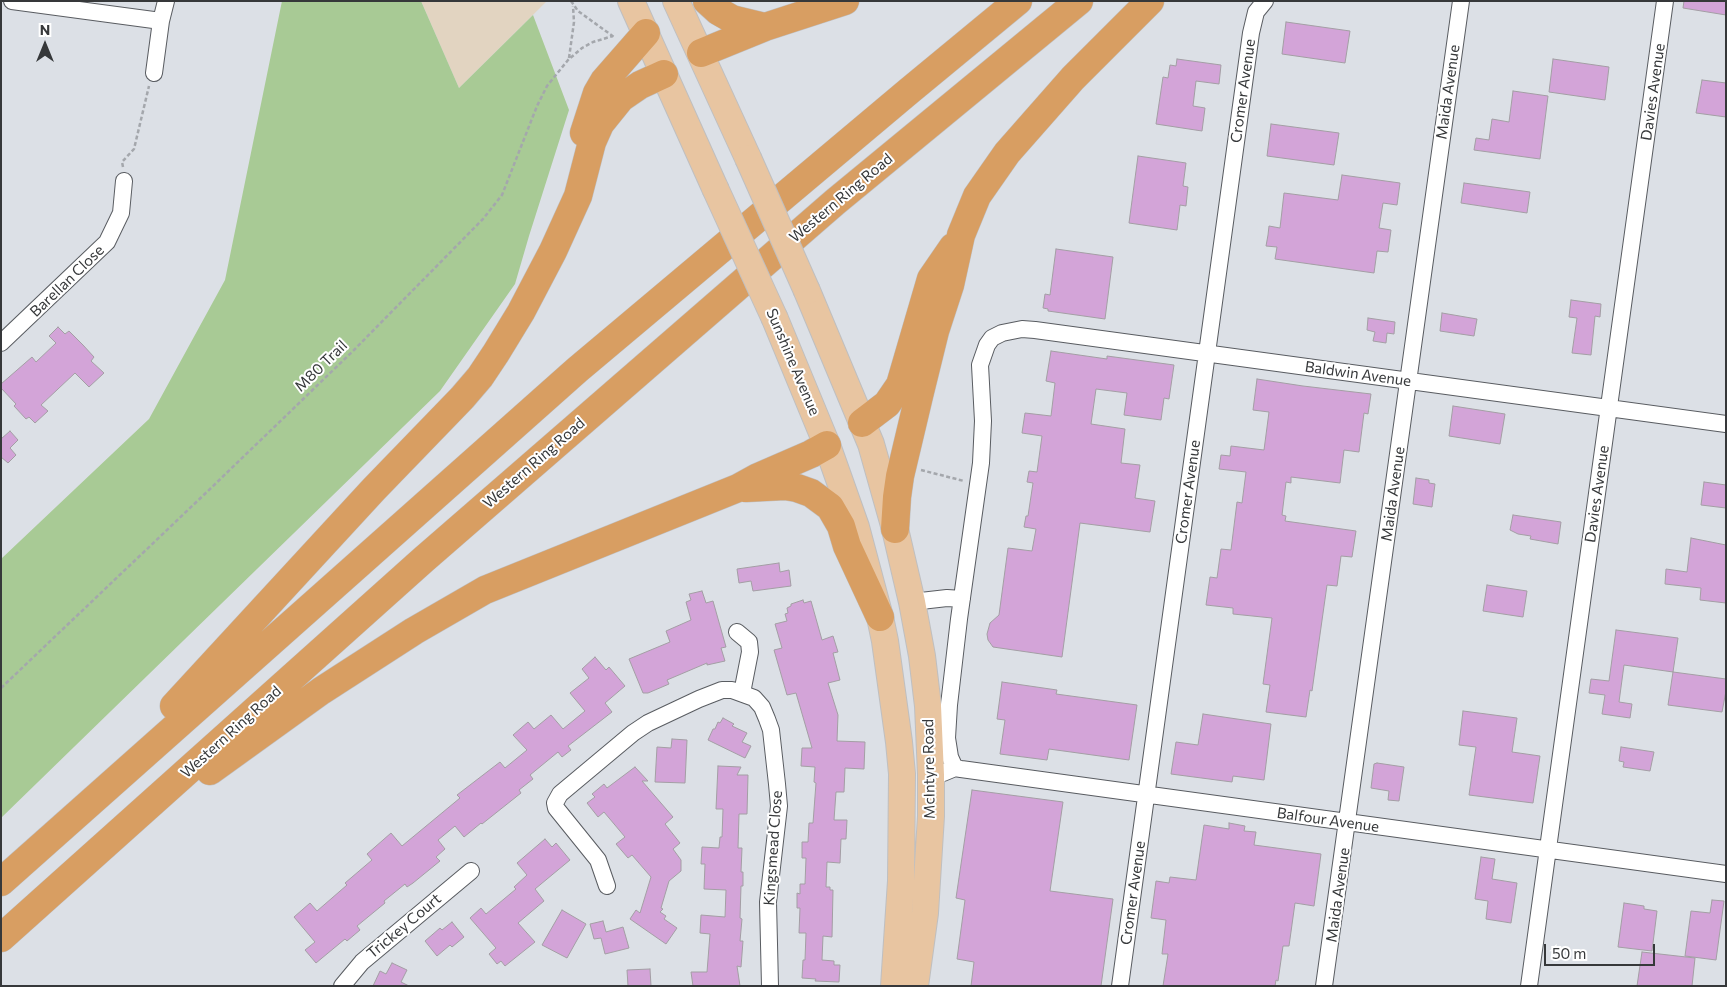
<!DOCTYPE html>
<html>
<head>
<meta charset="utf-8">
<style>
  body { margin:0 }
  #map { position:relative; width:1727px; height:987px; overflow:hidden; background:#dce0e6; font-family:Commissioner,sans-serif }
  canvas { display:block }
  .frame { position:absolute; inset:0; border:2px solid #36383a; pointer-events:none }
  .north { position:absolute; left:20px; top:20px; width:50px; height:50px; -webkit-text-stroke:4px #fff; paint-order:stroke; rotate:0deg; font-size:14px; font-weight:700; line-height:20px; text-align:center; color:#36383a }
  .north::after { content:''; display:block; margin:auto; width:18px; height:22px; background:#36383a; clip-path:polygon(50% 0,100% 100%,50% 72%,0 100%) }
  .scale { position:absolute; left:1544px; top:944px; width:111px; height:22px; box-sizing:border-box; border:2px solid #36383a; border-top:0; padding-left:6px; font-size:15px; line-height:18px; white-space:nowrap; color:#36383a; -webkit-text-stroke:4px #fff; paint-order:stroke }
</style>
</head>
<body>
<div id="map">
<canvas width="1727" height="987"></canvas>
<div class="frame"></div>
<div class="north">N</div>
<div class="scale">50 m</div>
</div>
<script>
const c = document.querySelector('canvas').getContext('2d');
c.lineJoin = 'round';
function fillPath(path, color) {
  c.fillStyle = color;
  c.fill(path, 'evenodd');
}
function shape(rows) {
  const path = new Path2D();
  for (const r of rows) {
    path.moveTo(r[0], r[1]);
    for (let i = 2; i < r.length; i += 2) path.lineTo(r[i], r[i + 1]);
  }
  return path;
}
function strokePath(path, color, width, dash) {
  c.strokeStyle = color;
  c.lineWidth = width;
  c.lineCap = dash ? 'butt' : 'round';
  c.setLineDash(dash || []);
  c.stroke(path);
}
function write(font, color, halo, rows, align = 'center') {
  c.font = font + ' Commissioner,sans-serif';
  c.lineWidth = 4;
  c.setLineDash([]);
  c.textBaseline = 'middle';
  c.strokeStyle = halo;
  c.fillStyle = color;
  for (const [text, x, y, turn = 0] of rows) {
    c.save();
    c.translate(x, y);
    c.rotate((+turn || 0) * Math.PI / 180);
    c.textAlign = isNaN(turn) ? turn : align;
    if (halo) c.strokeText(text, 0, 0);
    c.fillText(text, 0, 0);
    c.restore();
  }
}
const commercial = shape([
  [421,1,547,1,459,88]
]);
const green = shape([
  [282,1,421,1,459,88,533,15,569,110,529,236,515,284,440,391,1,818,1,559,149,419,225,280]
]);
const building = shape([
  [1684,1,1726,1,1726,15,1683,8,1684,1],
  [1286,22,1350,31,1345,63,1282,54,1286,22],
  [1177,59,1221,65,1219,84,1196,81,1193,106,1205,108,1202,131,1156,124,1163,77,1168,78,1170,65,1176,66,1177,59],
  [1553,59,1609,67,1605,100,1549,92,1553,59],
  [1702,80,1726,83,1726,117,1696,113,1702,80],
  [1513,91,1548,96,1540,159,1474,150,1476,138,1489,140,1492,119,1509,122,1513,91],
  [1271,124,1339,133,1334,165,1267,156,1271,124],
  [1138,156,1186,163,1183,186,1188,187,1187,196,1186,206,1180,205,1177,230,1129,223,1138,156],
  [1342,175,1400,183,1397,205,1383,203,1379,228,1391,230,1388,252,1377,251,1374,273,1275,259,1277,247,1266,246,1268,235,1269,226,1280,228,1284,193,1338,200,1342,175],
  [1464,183,1530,192,1527,213,1461,203,1464,183],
  [1056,249,1113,257,1105,319,1048,311,1048,309,1043,308,1045,294,1050,295,1056,249],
  [1571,300,1601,304,1600,317,1595,316,1591,355,1572,353,1577,318,1569,317,1571,300],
  [1442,313,1477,319,1474,336,1440,331,1442,313],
  [1368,318,1395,322,1394,334,1387,333,1386,343,1373,341,1375,332,1367,330,1368,318],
  [58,327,65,334,69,331,83,345,94,357,91,361,104,373,89,387,75,373,41,405,48,411,35,423,29,417,26,419,14,406,16,404,1,388,1,384,32,357,36,362,56,343,49,336,58,327],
  [1051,351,1107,359,1107,356,1174,365,1169,399,1164,398,1161,420,1124,415,1127,393,1096,389,1091,424,1125,429,1121,463,1140,465,1135,498,1155,501,1150,532,1080,523,1062,657,993,647,988,640,987,634,990,623,999,615,1008,548,1032,551,1036,529,1024,527,1026,516,1028,516,1033,483,1027,482,1029,471,1037,472,1042,436,1022,433,1025,413,1051,416,1055,383,1046,381,1051,351],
  [1257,379,1303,386,1371,394,1368,414,1364,413,1359,452,1344,450,1340,483,1291,477,1291,483,1286,482,1282,515,1286,516,1285,521,1356,531,1352,557,1341,556,1337,586,1327,585,1312,691,1310,690,1306,717,1266,712,1270,685,1263,684,1272,618,1233,614,1233,608,1206,605,1210,577,1217,578,1221,549,1231,550,1237,502,1242,503,1246,472,1219,469,1221,455,1230,456,1231,446,1264,450,1269,412,1253,410,1257,379],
  [1453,406,1505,414,1500,444,1449,436,1453,406],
  [10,431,18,440,10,448,16,455,8,463,1,457,1,439,10,431],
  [1416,478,1429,480,1429,483,1435,484,1432,507,1413,504,1416,478],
  [1704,482,1726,485,1726,508,1701,505,1704,482],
  [1513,515,1561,522,1558,544,1530,539,1531,536,1518,534,1510,530,1513,515],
  [1691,538,1726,545,1726,603,1700,600,1701,588,1665,584,1666,569,1687,572,1691,538],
  [779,563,780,572,789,570,791,586,753,591,751,581,739,583,737,569,779,563],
  [1487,585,1527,591,1523,617,1483,611,1487,585],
  [702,591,706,603,713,601,726,647,721,648,725,661,707,665,707,663,667,680,669,684,648,693,643,693,629,659,670,642,666,631,691,620,686,602,691,600,689,594,702,591],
  [803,600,804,603,811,601,822,640,833,636,838,652,833,653,840,680,828,683,838,715,837,741,865,742,864,769,845,768,844,792,836,792,834,820,847,820,846,839,841,839,840,863,827,862,826,887,830,887,830,890,833,890,832,937,823,936,822,960,834,961,834,965,840,965,839,982,815,981,816,979,802,978,803,960,805,960,806,933,799,933,800,908,797,908,797,893,800,894,800,884,805,884,806,858,802,858,802,842,808,842,809,823,813,823,816,783,814,782,815,767,801,766,802,748,812,748,796,693,787,695,774,650,782,648,775,624,787,621,785,614,788,613,787,608,791,606,791,604,803,600],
  [1616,630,1678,638,1673,672,1624,665,1619,702,1632,704,1630,718,1602,714,1605,695,1589,693,1591,679,1609,681,1616,630],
  [595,657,606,670,609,667,625,686,605,703,612,712,568,746,571,750,562,757,558,752,530,775,533,779,519,790,521,793,482,824,481,823,464,837,455,826,438,840,445,849,436,857,440,861,413,883,407,887,405,884,384,901,385,903,357,926,360,930,347,941,345,939,316,963,305,950,315,942,294,917,310,903,317,911,347,885,345,883,372,860,367,854,391,833,402,846,460,798,457,795,500,762,505,768,527,750,513,735,528,722,534,729,551,715,563,729,585,711,570,693,589,678,582,669,595,657],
  [1673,672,1726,679,1726,691,1722,712,1668,705,1673,672],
  [1002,682,1057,690,1056,694,1137,705,1129,760,1049,749,1047,760,1000,754,1005,720,997,719,1002,682],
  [1463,711,1517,718,1512,752,1540,756,1533,803,1469,795,1476,747,1459,745,1463,711],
  [1203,714,1271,724,1264,780,1233,776,1232,782,1171,774,1176,742,1198,745,1203,714],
  [723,718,734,724,732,726,747,733,742,742,751,746,745,758,708,740,713,729,715,729,718,722,720,723,723,718],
  [672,739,687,740,685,783,655,782,657,747,671,748,672,739],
  [1621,747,1654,752,1650,771,1623,767,1624,762,1619,761,1621,747],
  [1377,763,1404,767,1399,801,1388,800,1389,791,1371,788,1374,764,1377,763],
  [718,766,741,767,737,775,748,775,747,814,739,814,738,848,742,848,741,872,743,872,743,886,741,886,740,918,742,919,740,941,743,941,741,967,737,966,740,986,693,986,691,972,707,972,710,934,700,933,701,915,725,917,726,890,704,889,705,864,701,864,702,847,719,848,720,837,722,837,723,809,716,809,718,766],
  [635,767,648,781,642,781,673,817,665,824,680,843,673,849,681,860,681,871,669,881,661,908,663,909,660,912,666,916,664,919,677,928,666,944,630,919,636,910,640,913,651,877,632,855,628,858,616,844,625,837,604,812,598,817,587,803,595,797,592,794,604,784,607,788,635,767],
  [972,790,1063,802,1050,891,1113,899,1101,986,971,986,974,962,957,959,965,900,956,898,972,790],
  [1229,823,1245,826,1244,831,1256,832,1254,845,1321,854,1314,906,1295,903,1289,946,1283,946,1278,981,1276,980,1275,986,1163,986,1168,954,1162,954,1166,920,1151,918,1156,881,1169,883,1170,877,1196,880,1204,825,1229,829,1229,823],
  [545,839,552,847,556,843,570,860,535,889,544,901,518,923,535,942,505,966,501,961,497,964,489,954,496,948,470,918,481,908,486,914,516,889,514,887,527,875,517,863,545,839],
  [1481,857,1495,859,1492,879,1517,883,1511,923,1486,919,1488,901,1475,899,1481,857],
  [1712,900,1724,901,1716,960,1685,956,1691,911,1710,913,1712,900],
  [1624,903,1644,906,1644,909,1657,911,1652,951,1618,947,1624,903],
  [562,910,586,924,567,958,542,945,562,910],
  [603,921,606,932,623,927,629,948,605,954,601,938,594,939,590,924,603,921],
  [452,922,464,937,452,947,450,945,437,956,425,941,440,928,442,930,452,922],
  [1642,952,1695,958,1692,986,1637,986,1642,952],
  [392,963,407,970,401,982,409,986,373,986,380,971,386,974,392,963],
  [650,969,651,986,628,986,627,970,650,969]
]);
const path = shape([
  [571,1,578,11,614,37],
  [569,58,574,22,573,6],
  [123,167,122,162,134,149,149,86],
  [921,470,964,481],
  [1,688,210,489,354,350,483,219,502,195,537,106,547,86,568,60,582,48,593,42,613,36]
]);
const street = shape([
  [12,1,161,21],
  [154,73,161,21,166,1],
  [1,343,107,242,121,213,124,181],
  [912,602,947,598,962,599],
  [737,632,749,642,750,652,742,693],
  [955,768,950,757,947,738,949,705,959,619,981,463,983,421,980,365,987,345,992,338,1002,333,1022,329,1035,330,1726,424],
  [931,775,943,773,955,768,961,769,1726,874],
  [607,886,598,860,556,808,555,803,560,794,633,733,648,723,699,699,722,690,732,690,754,698,762,707,767,719,771,730,777,784,779,806,768,902,770,986],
  [342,986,362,962,471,871],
  [1120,986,1251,33,1256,12,1265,1],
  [1324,986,1461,1],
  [1529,986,1665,1]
]);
const primary = shape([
  [631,1,715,188],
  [676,1,748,158],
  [807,291,871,444,895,529,912,602,922,656,928,706,931,775,931,816,925,913,915,986],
  [775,319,827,445,856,527,880,617,885,641,899,742,902,774,901,881,894,986]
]);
const highway = shape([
  [707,1,718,11,732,19,765,27],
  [701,53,765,27,845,1],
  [584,133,597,93,604,81,646,33],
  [862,423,887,404,900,385,931,279,953,247],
  [746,488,785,486,797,488,811,493,830,507,841,526,847,546,880,617],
  [895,529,897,497,900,476,919,396,935,331,950,285,961,235,977,196,1007,153,1073,78,1150,1],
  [174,706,374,489,462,398,480,377,496,353,521,312,553,251,578,196,592,142,600,124,621,98,640,85,664,74],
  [210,771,321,691,414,631,485,590,738,488,758,477,811,454,827,445],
  [1,882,577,370,909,91,1018,1],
  [1,938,423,560,835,202,1079,1]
]);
const primaryBridge = shape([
  [748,158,807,291],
  [715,188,775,319]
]);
const streetNames = [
  ["Cromer Avenue",1243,91,-82],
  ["Maida Avenue",1448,92,-82],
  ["Davies Avenue",1653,92,-82],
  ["Western Ring Road",841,198,-40],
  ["Barellan Close",67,281,-44],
  ["Sunshine Avenue",793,362,67],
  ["M80 Trail",321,366,-44],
  ["Baldwin Avenue",1358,374,8],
  ["Western Ring Road",534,463,-41],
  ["Cromer Avenue",1188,492,-82],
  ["Maida Avenue",1393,494,-82],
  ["Davies Avenue",1597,494,-82],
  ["Western Ring Road",231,732,-42],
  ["McIntyre Road",929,769,-91],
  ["Balfour Avenue",1328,820,8],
  ["Kingsmead Close",773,848,-86],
  ["Cromer Avenue",1133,893,-82],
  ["Maida Avenue",1338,895,-82],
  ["Trickey Court",404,926,-40]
];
fillPath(commercial, '#e2d4c1');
fillPath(green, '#a8ca95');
fillPath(building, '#d3a4d8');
strokePath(building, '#a39ea4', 1);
strokePath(street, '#595c61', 18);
strokePath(primary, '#bfbfc0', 28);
strokePath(highway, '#bfbfc0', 29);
strokePath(path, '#a4a7ac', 2.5, [4, 2.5]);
strokePath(street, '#fff', 16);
strokePath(primary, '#e8c5a1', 26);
strokePath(highway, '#d89e62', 28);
strokePath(primaryBridge, '#bfbfc0', 28, []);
strokePath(primaryBridge, '#e8c5a1', 26);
write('15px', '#36383a', '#fff', streetNames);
</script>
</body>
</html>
